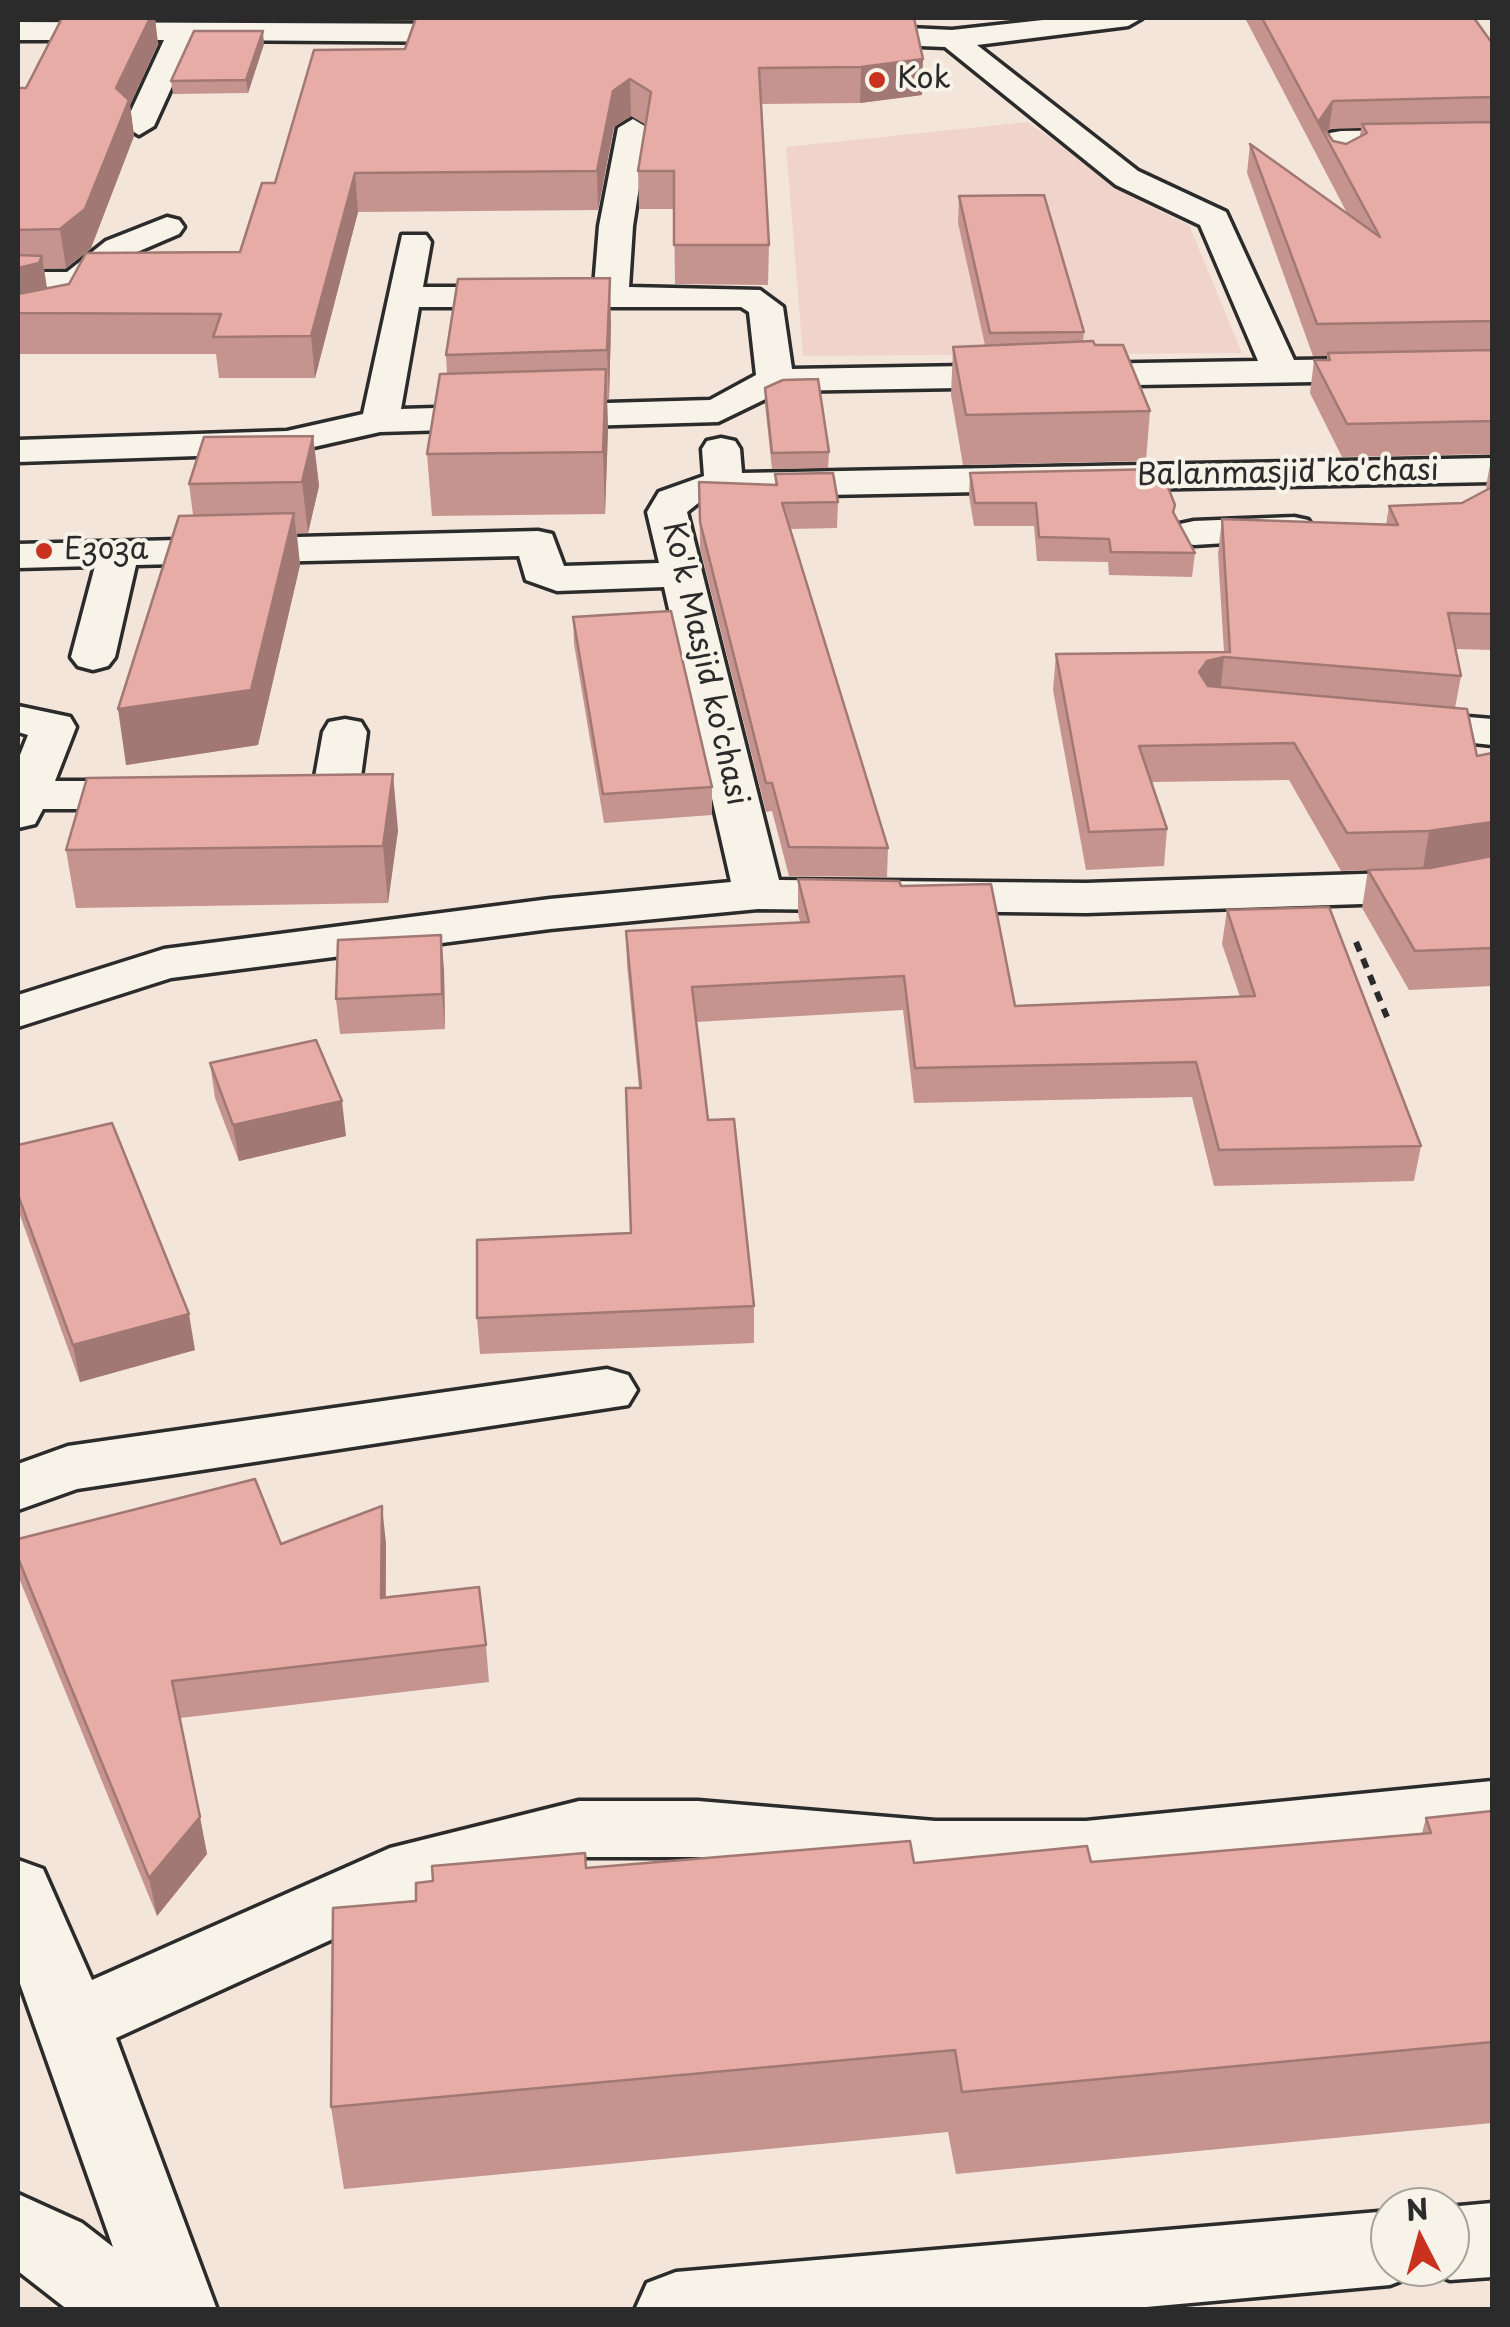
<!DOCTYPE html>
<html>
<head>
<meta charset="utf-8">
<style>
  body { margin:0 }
  #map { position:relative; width:1510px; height:2327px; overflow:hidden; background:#f4e5db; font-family:"Playpen Sans",sans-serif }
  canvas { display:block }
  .frame { position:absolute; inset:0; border:20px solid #2b2b2b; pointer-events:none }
  .north { position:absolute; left:1370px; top:2187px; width:100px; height:100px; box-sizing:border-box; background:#f7f3e8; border:2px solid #a5a39c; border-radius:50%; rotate:354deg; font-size:28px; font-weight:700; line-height:40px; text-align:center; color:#2b2b2b }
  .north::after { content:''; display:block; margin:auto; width:35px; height:45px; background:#c8321e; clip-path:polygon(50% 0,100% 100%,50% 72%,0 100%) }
</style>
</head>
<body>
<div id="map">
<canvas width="1510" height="2327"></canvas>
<div class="frame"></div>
<div class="north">N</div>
</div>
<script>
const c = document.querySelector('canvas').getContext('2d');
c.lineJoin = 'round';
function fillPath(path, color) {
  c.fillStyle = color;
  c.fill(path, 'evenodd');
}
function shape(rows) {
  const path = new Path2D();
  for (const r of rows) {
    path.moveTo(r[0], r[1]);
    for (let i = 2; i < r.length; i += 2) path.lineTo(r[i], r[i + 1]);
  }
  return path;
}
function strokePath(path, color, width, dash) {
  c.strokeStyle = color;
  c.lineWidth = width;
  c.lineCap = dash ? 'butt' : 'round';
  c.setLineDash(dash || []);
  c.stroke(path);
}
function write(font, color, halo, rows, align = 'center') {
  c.font = font + ' "Playpen Sans",sans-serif';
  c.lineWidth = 8;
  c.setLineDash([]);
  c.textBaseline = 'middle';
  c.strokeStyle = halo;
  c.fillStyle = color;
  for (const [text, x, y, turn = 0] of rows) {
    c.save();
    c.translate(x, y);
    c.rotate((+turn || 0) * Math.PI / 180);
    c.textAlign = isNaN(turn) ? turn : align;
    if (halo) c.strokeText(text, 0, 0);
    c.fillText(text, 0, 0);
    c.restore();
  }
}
const built = shape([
  [1027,122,1145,204,1189,225,1242,353,803,356,786,147]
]);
const path = shape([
  [1356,942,1387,1017]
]);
const minor = shape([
  [1061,18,1142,18,1128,26,977,45,1138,171,1226,212,1294,360,1492,357,1492,379,782,391,718,422,380,432,287,453,18,462,18,440,287,431,363,414,402,235,426,235,431,242,423,287,594,287,599,226,618,128,633,119,648,128,633,226,629,287,760,290,783,307,792,369,1258,361,1200,225,1116,185,945,47,845,43,831,34,845,25,952,30,1061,18],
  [419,307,741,307,749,312,756,375,710,400,401,409,419,307],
  [18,22,484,24,498,33,484,42,193,40,154,126,139,135,124,126,164,40,18,40,18,22],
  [1492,129,1492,147,1351,149,1359,161,1343,170,1332,168,1319,148,1330,133,1341,131,1492,129],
  [167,217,179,220,184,227,179,234,130,255,90,287,74,321,18,332,18,312,48,306,54,292,18,292,18,272,67,272,106,241,167,217],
  [721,438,735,441,740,449,742,473,1492,458,1492,482,724,497,702,500,687,512,779,880,1086,883,1423,872,1492,861,1492,889,1423,902,1086,913,758,909,550,929,171,978,18,1027,18,995,164,949,550,899,731,882,664,587,557,591,526,580,519,556,136,565,115,657,108,666,93,670,78,666,71,657,95,566,18,568,18,544,538,531,552,534,564,566,659,563,647,512,659,492,704,476,702,449,707,441,721,438],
  [1294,517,1308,520,1314,529,1308,538,1194,545,1180,542,1174,533,1180,524,1194,521,1294,517],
  [18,706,70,717,76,727,55,781,157,781,173,785,180,795,173,805,157,809,43,809,35,824,18,828,18,760,28,735,18,732,18,706],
  [1396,711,1492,719,1492,745,1380,733,1374,724,1380,715,1396,711],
  [345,719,361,722,367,732,360,784,353,794,316,810,257,806,250,796,257,786,315,777,323,732,329,722,345,719],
  [607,1369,628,1375,637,1390,628,1405,77,1489,18,1510,18,1464,68,1446,607,1369],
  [1492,1781,1492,1837,1086,1879,935,1879,698,1857,579,1857,429,1895,116,2038,217,2310,68,2310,18,2271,18,2194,82,2223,113,2247,18,1978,18,1860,43,1869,92,1980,390,1848,579,1801,698,1801,935,1821,1086,1821,1492,1781],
  [1492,2203,1492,2277,1450,2280,1421,2268,1418,2274,1390,2285,1113,2310,635,2310,647,2283,676,2272,1390,2211,1390,2267,1450,2267,1448,2207,1492,2203]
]);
const wall = shape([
  [62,18,273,18,272,20,155,20,158,44,130,105,134,136,91,248,66,268,44,269,47,288,240,252,275,183,405,49,914,18,922,95,860,103,761,104,769,245,768,285,675,284,674,209,639,209,638,171,646,125,631,116,614,127,598,210,358,212,315,378,219,378,216,354,18,354,18,88,26,88],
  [1245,18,1474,18,1492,43,1492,650,1455,649,1461,676,1455,708,1477,756,1492,753,1492,986,1409,990,1362,908,1368,870,1341,871,1289,780,1152,782,1167,829,1164,866,1086,870,1053,690,1056,654,1224,652,1218,554,1222,519,1386,525,1389,506,1462,503,1487,490,1486,486,1492,454,1342,457,1310,393,1314,360,1327,360,1327,356,1313,356,1247,173,1250,144,1347,213],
  [1361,128,1360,136,1346,144,1333,141,1327,133,1329,129],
  [264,44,248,93,173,94,171,81],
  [959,196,1084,332,1083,341,1095,345,1150,411,1146,461,963,465,951,395,953,347,985,345,958,223],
  [611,325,609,399,607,399,608,429,605,514,432,516,427,454,447,374,446,355],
  [765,388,829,452,828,468,772,469,765,404],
  [313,436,319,486,308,533,297,533,300,565,258,745,126,765,193,515,189,484],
  [970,473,1175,505,1174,514,1195,553,1192,577,1109,575,1108,562,1037,561,1034,526,974,526,969,496],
  [775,474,838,502,837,528,790,529,888,848,887,877,789,876,772,811,766,812,700,548,699,482,775,485],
  [573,617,712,787,712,815,604,823,574,644],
  [398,830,388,903,76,908,66,850],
  [798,879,901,886,1015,1006,1240,997,1222,944,1227,910,1421,1146,1414,1181,1214,1186,1192,1097,914,1103,903,1010,696,1022,708,1120,754,1306,754,1343,480,1354,477,1318,631,1233,639,1088,627,965,626,931,800,922,798,913],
  [444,969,445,1029,340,1034,336,999],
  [210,1063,346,1136,239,1161,215,1098],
  [18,1145,195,1350,80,1382,18,1210],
  [18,1539,281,1544,386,1543,386,1597,486,1645,489,1682,180,1718,207,1854,157,1916,19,1578,18,1570],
  [1492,1811,1492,2123,956,2174,948,2132,344,2189,331,2107,416,1901,586,1868,914,1863,1091,1862,1422,1833,1426,1818]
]);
const shadedWall = shape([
  [150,18,155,18,158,44,130,105,134,136,91,248,66,268,60,229,116,88],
  [263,31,264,44,248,93,246,80],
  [923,59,922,95,860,103,861,67],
  [630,79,631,116,614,127,598,210,597,171,613,91],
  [1333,101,1329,129,1325,135,1319,121],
  [355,173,358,212,315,378,311,336],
  [42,256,48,296,18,309,18,268],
  [610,278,611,325,609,399,607,350],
  [606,369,608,429,605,514,603,452],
  [313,436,319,486,308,533,302,482],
  [294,513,300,565,258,745,126,765,118,709],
  [1224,657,1220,693,1203,697,1199,672,1207,661],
  [393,774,398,830,388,903,383,846],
  [1492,822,1492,858,1423,868,1429,831],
  [441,935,444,969,445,1029,442,994],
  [342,1101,346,1136,239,1161,233,1125],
  [189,1314,195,1350,80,1382,73,1345],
  [382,1506,386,1543,385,1635,381,1598],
  [200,1817,207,1854,157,1916,149,1878]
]);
const building = shape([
  [62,18,150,18,116,88,129,100,85,209,60,229,18,230,18,88,26,88,62,18],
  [416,18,914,18,923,59,861,67,759,68,769,245,674,245,674,171,638,171,651,92,630,79,613,91,597,171,355,173,311,336,213,337,221,314,18,313,18,294,69,284,86,253,240,252,262,183,275,183,314,50,405,49,416,18],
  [1262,18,1474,18,1492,43,1492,97,1333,101,1319,121,1333,141,1346,144,1367,133,1362,124,1492,122,1492,321,1317,324,1250,144,1380,237,1262,18],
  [194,31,263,31,246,80,171,81,194,31],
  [1044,195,1084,332,990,333,959,196,1044,195],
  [18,255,42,256,39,263,18,268,18,255],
  [610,278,607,350,446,355,458,279,610,278],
  [1093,341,1095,345,1123,345,1150,411,966,415,953,347,1093,341],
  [1492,350,1492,421,1347,424,1314,360,1330,360,1328,353,1492,350],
  [606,369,603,452,427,454,440,374,606,369],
  [818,379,829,452,772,453,765,388,783,380,818,379],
  [313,436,302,482,189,484,204,437,313,436],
  [1161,469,1175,505,1173,512,1195,553,1111,552,1109,539,1039,537,1036,503,975,503,970,473,1161,469],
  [833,473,838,502,782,503,888,848,789,847,772,783,766,783,700,522,699,482,777,485,775,474,833,473],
  [1492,487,1492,614,1448,613,1461,676,1224,657,1207,661,1199,672,1208,686,1467,709,1477,756,1492,753,1492,822,1429,831,1347,833,1294,743,1139,746,1167,829,1089,832,1056,654,1230,652,1222,519,1398,525,1389,506,1462,503,1492,487],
  [294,513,251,690,118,709,179,516,294,513],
  [671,611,712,787,603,794,573,617,671,611],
  [393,774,383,846,66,850,87,778,393,774],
  [1492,856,1492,948,1415,951,1368,870,1430,868,1492,856],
  [798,879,899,881,901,886,991,884,1015,1006,1255,996,1227,910,1329,907,1421,1146,1219,1150,1196,1062,915,1068,904,976,692,987,708,1120,734,1119,754,1306,477,1318,477,1240,631,1233,626,1088,641,1088,626,931,809,922,798,879],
  [441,935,442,994,336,999,338,940,441,935],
  [316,1040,342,1101,233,1125,210,1063,316,1040],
  [112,1123,189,1314,73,1345,18,1195,18,1145,112,1123],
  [255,1479,281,1544,382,1506,381,1598,479,1587,486,1645,172,1681,200,1817,149,1878,18,1558,18,1539,255,1479],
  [1492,1811,1492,2042,962,2092,955,2050,331,2107,333,1908,416,1901,416,1883,433,1881,432,1866,585,1853,586,1868,910,1841,914,1863,1087,1846,1091,1862,1431,1833,1426,1818,1492,1811]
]);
const markers = [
  [877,80,10,"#c8321e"],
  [44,551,10,"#c8321e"]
];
const farPoinames = [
  ["Kok",897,80],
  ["Езоза",64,551]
];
const farStreetnames = [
  ["Balanmasjid ko'chasi",1288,474,-1],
  ["Ko'k Masjid ko'chasi",704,664,77]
];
fillPath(built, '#f0d4cb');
strokePath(minor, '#2b2b2b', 7);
strokePath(path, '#2b2b2b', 6, [10, 8]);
fillPath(minor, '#f7f3e8');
fillPath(wall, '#c6948e');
fillPath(shadedWall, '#a17874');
fillPath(building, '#e6aca5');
strokePath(building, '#a17874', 2.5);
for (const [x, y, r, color] of markers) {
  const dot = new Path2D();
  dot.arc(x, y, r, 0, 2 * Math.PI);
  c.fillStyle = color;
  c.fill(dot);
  strokePath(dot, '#f7f3e8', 4);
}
write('30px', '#2b2b2b', '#f7f3e8', farPoinames, 'left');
write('30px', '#2b2b2b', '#f7f3e8', farStreetnames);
</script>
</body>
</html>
